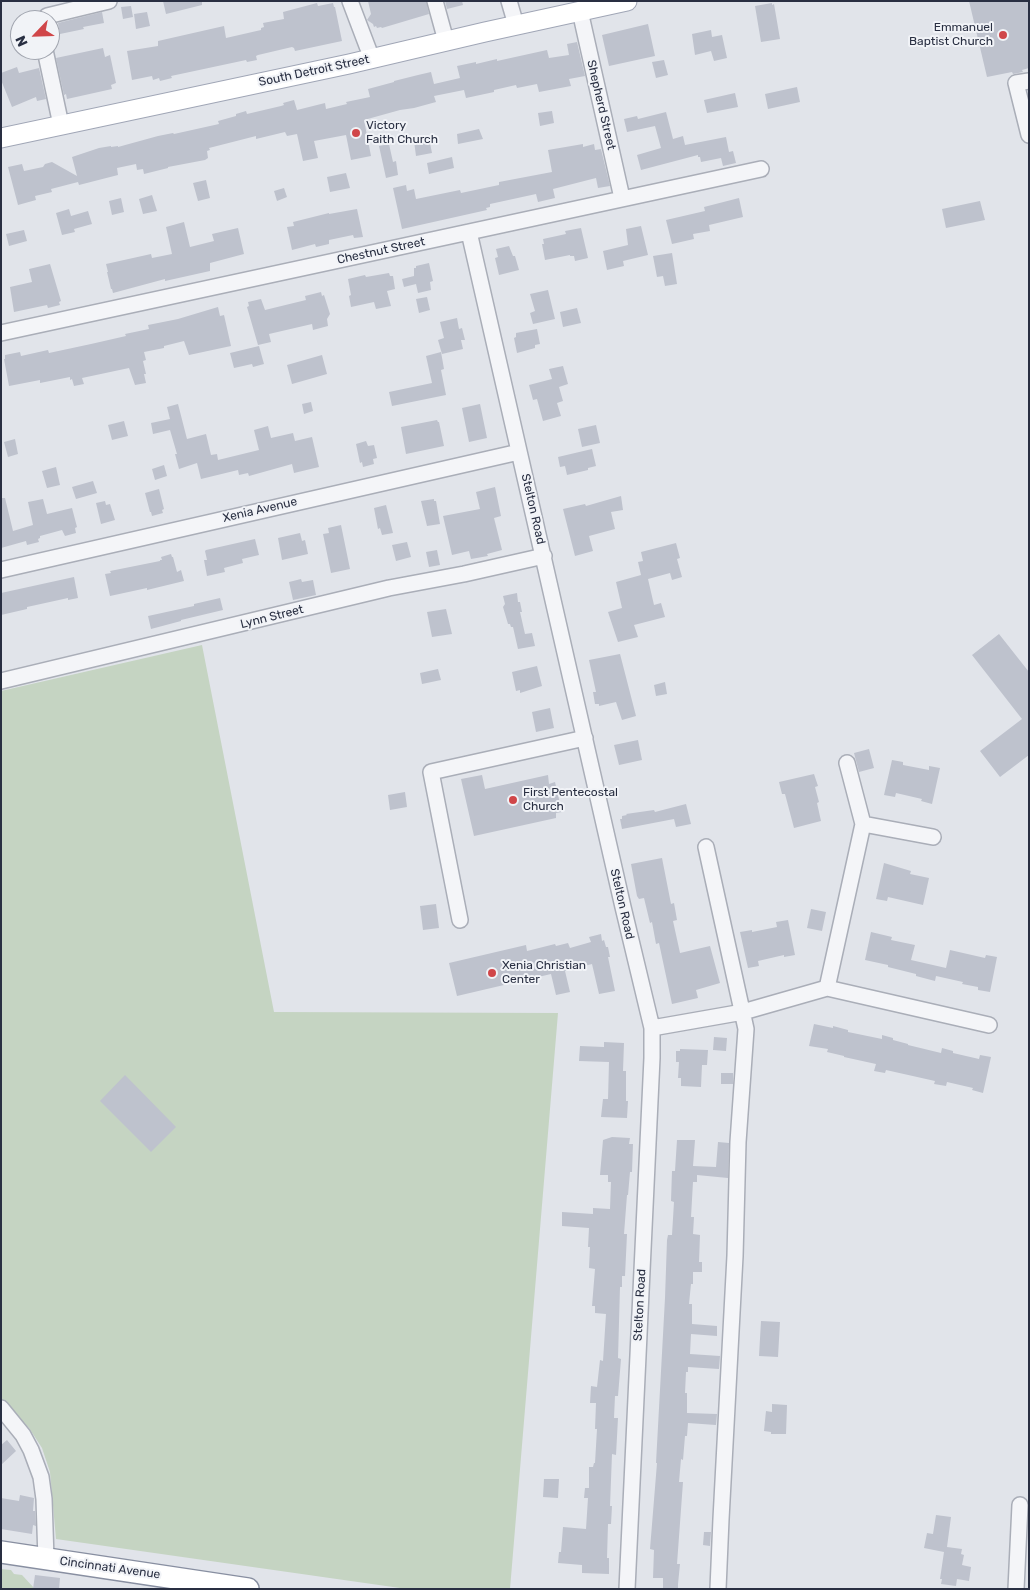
<!DOCTYPE html>
<html>
<head>
<meta charset="utf-8">
<style>
  body { margin:0 }
  #map { position:relative; width:1030px; height:1590px; overflow:hidden; background:#e1e4ea; font-family:Rubik,sans-serif }
  canvas { display:block }
  .frame { position:absolute; inset:0; border:2px solid #292f42; pointer-events:none }
  .north { position:absolute; left:10px; top:10px; width:50px; height:50px; box-sizing:border-box; background:#f1f3f7; border:1px solid #a1a5af; border-radius:50%; rotate:246deg; font-size:14px; font-weight:700; line-height:20px; text-align:center; color:#292f42 }
  .north::after { content:''; display:block; margin:auto; width:18px; height:22px; background:#d04649; clip-path:polygon(50% 0,100% 100%,50% 72%,0 100%) }
</style>
</head>
<body>
<div id="map">
<canvas width="1030" height="1590"></canvas>
<div class="frame"></div>
<div class="north">N</div>
</div>
<script>
const c = document.querySelector('canvas').getContext('2d');
c.lineJoin = 'round';
function fillPath(path, color) {
  c.fillStyle = color;
  c.fill(path, 'evenodd');
}
function shape(rows) {
  const path = new Path2D();
  for (const r of rows) {
    path.moveTo(r[0], r[1]);
    for (let i = 2; i < r.length; i += 2) path.lineTo(r[i], r[i + 1]);
  }
  return path;
}
function strokePath(path, color, width, dash) {
  c.strokeStyle = color;
  c.lineWidth = width;
  c.lineCap = dash ? 'butt' : 'round';
  c.setLineDash(dash || []);
  c.stroke(path);
}
function write(font, color, halo, rows, align = 'center') {
  c.font = font + ' Rubik,sans-serif';
  c.lineWidth = 4;
  c.setLineDash([]);
  c.textBaseline = 'middle';
  c.strokeStyle = halo;
  c.fillStyle = color;
  for (const [text, x, y, turn = 0] of rows) {
    c.save();
    c.translate(x, y);
    c.rotate((+turn || 0) * Math.PI / 180);
    c.textAlign = isNaN(turn) ? turn : align;
    if (halo) c.strokeText(text, 0, 0);
    c.fillText(text, 0, 0);
    c.restore();
  }
}
const green = shape([
  [202,645,274,1012,558,1013,510,1589,407,1589,56,1539,50,1472,42,1448,29,1428,1,1399,1,691],
  [1,1569,11,1570,14,1574,22,1575,35,1589,1,1589]
]);
const building = shape([
  [163,1,202,1,202,5,166,14],
  [368,1,426,1,429,14,382,28,381,27,377,28,376,26,374,27,373,24,367,20,371,14],
  [445,1,462,1,463,5,447,9],
  [969,1,1029,1,1029,68,1022,70,1023,72,1013,74,1012,72,987,77],
  [317,3,318,6,333,3,334,7,335,7,342,41,295,51,294,48,292,47,258,55,256,56,257,60,247,62,246,60,171,76,172,78,160,81,159,78,153,80,152,76,132,80,127,51,158,46,158,41,224,26,226,38,261,30,261,28,264,27,263,23,284,19,283,12],
  [772,3,772,5,774,4,780,39,761,42,755,6],
  [131,6,133,17,123,19,121,7],
  [102,12,104,23,83,27,84,29,60,34,58,23],
  [147,12,150,26,136,29,134,14],
  [648,24,655,56,609,66,602,35],
  [711,30,712,37,722,35,727,58,714,61,711,51,695,55,692,34],
  [577,42,585,76,569,79,571,86,539,92,537,84,517,88,516,85,494,90,494,92,466,98,464,90,434,96,436,102,414,108,400,110,364,120,371,156,351,160,346,135,314,141,318,158,303,161,297,134,287,136,285,132,256,139,256,136,209,148,210,150,207,151,208,158,205,160,168,167,168,168,144,174,143,169,137,170,136,164,117,168,118,175,79,185,78,182,51,189,52,192,35,196,36,200,18,205,8,167,22,164,24,171,43,167,45,164,52,162,77,176,72,157,99,148,111,146,111,147,118,146,118,147,158,136,173,133,174,134,219,124,218,121,236,116,236,114,246,111,247,114,281,106,284,105,283,103,294,100,297,110,325,103,326,109,347,104,346,102,370,97,368,89,394,82,394,81,418,75,431,72,434,84,460,78,457,66,476,62,476,64,497,59,497,61,547,50,549,58,569,55,567,44],
  [103,48,105,57,110,55,116,83,111,85,112,89,67,99,66,94,64,95,56,58],
  [664,60,668,75,656,78,652,62],
  [17,67,19,73,39,68,46,99,37,101,36,97,12,107,1,80,1,73],
  [797,87,800,102,768,109,765,94],
  [735,93,738,107,707,113,704,100],
  [552,111,554,123,540,126,538,113],
  [666,112,673,139,683,136,685,145,726,137,729,152,733,151,736,163,723,166,721,158,701,162,700,157,698,157,698,155,641,170,637,155,661,148,655,126,627,132,624,119,637,116,638,119],
  [479,129,483,139,458,144,457,134],
  [429,138,432,153,416,156,414,141],
  [389,144,393,162,396,161,398,175,386,178,379,146],
  [583,144,583,147,594,144,595,150,601,149,610,186,598,188,596,178,553,189,555,198,538,202,536,194,490,204,490,207,486,208,487,210,402,229,393,188,406,185,407,191,414,189,416,199,460,190,461,193,499,185,499,182,552,172,548,150],
  [452,157,454,168,429,174,427,163],
  [346,173,350,188,330,192,327,177],
  [206,180,210,198,198,201,193,183],
  [284,188,287,197,277,201,274,191],
  [152,195,157,211,143,214,139,199],
  [121,198,124,212,112,215,109,201],
  [739,198,743,217,709,225,710,231,693,234,694,239,672,244,666,220,705,211,704,207],
  [980,201,985,220,946,228,942,209],
  [69,209,71,216,88,211,92,224,74,229,75,232,62,235,56,213],
  [357,209,363,237,354,238,353,235,329,240,329,244,316,247,315,244,292,250,287,227,294,226,293,222,329,213,329,214],
  [184,222,190,247,214,241,212,234,238,228,244,254,210,263,210,271,165,281,165,279,113,293,112,289,111,289,107,272,108,272,106,264,151,254,152,258,172,254,166,227],
  [641,226,648,255,623,261,624,266,607,270,603,251,628,245,626,229],
  [581,228,588,258,575,261,574,256,570,256,570,255,545,260,542,244,544,244,543,239,566,234,565,231],
  [24,230,27,241,9,246,6,234],
  [509,246,513,256,515,256,519,270,499,275,495,258,498,257,496,249],
  [672,253,677,284,665,286,663,276,657,277,653,256],
  [429,263,433,281,430,282,431,290,418,293,416,284,404,287,402,279,414,276,414,268,416,268,416,266],
  [50,264,61,301,59,302,60,305,48,308,47,305,14,312,10,287,32,282,29,269],
  [389,273,390,276,393,276,395,289,387,291,391,306,376,309,374,302,351,307,349,296,351,295,348,279,365,275,366,277],
  [548,290,555,319,533,324,530,313,535,311,530,294],
  [321,292,322,296,324,295,330,314,327,319,328,326,313,330,312,324,269,334,271,342,258,345,247,307,249,306,248,302,261,299,265,310,306,300,305,296],
  [427,297,430,310,419,313,416,299],
  [218,307,220,316,224,315,231,346,189,355,184,341,164,346,164,348,144,352,146,360,143,361,146,374,144,374,146,383,135,385,129,368,82,378,84,384,74,386,72,379,70,380,70,377,40,383,40,380,9,386,4,359,5,359,5,355,20,352,21,356,48,350,49,353,91,344,126,336,125,334,149,329,148,325,178,319],
  [577,308,581,323,563,327,560,312],
  [457,318,459,329,462,328,465,340,461,340,463,349,442,354,438,340,444,338,440,322],
  [537,329,540,344,535,345,535,348,517,353,514,338,516,337,516,333],
  [259,346,264,364,253,367,252,364,234,368,230,353],
  [441,352,444,369,441,370,446,395,392,406,389,392,432,383,426,356],
  [322,355,327,374,292,384,287,365],
  [563,366,568,384,559,387,563,401,557,403,561,416,543,421,537,399,533,400,529,385,552,379,549,369],
  [311,402,313,411,304,414,302,404],
  [178,404,187,439,206,434,211,455,217,454,218,460,259,450,254,430,268,426,271,438,293,433,295,441,312,437,319,467,294,473,292,464,249,476,248,473,239,475,238,470,201,479,197,463,179,469,175,454,177,454,170,430,153,434,151,423,170,419,167,407],
  [480,404,487,438,469,442,462,408],
  [437,420,438,422,439,422,444,446,406,454,401,427],
  [124,421,128,436,112,440,108,425],
  [596,425,600,443,582,447,578,429],
  [15,439,18,454,8,457,4,442],
  [366,441,368,446,374,445,377,458,373,459,374,464,363,467,362,462,360,463,356,444],
  [592,449,596,466,588,468,588,470,567,475,565,466,560,467,558,457],
  [164,465,167,476,155,480,152,469],
  [56,467,60,485,47,488,42,471],
  [93,481,97,493,76,499,72,487],
  [495,487,501,516,494,518,502,550,487,554,488,556,471,559,469,551,452,555,443,516,480,509,476,492],
  [159,489,164,509,162,510,163,513,152,516,151,512,150,512,145,493],
  [621,496,623,510,611,512,615,529,589,536,593,551,575,556,563,509,585,504,586,506],
  [1,498,5,498,13,531,33,525,28,502,43,499,47,514,72,508,77,527,75,528,76,533,65,536,62,530,40,536,40,538,38,539,39,542,27,545,26,541,1,548],
  [434,499,434,501,436,501,440,524,427,526,421,501],
  [105,501,106,505,110,504,115,520,101,524,96,503],
  [386,505,393,533,382,535,380,528,378,529,374,508],
  [341,525,350,569,331,573,323,534,329,533,328,528],
  [300,533,302,541,305,540,308,554,282,560,278,538],
  [255,539,259,555,242,559,243,563,224,568,225,572,207,576,204,560,207,560,205,551,206,550],
  [407,542,411,557,396,561,392,545],
  [676,543,680,558,677,559,682,577,672,580,670,573,648,579,654,605,661,603,665,617,634,625,638,637,618,642,608,612,622,608,616,582,641,575,638,562,643,561,641,552],
  [437,550,440,565,429,567,426,552],
  [171,554,172,557,173,557,177,572,181,570,184,581,147,590,147,588,110,596,105,574,111,573,110,571,160,561,160,560,162,560,161,557],
  [74,577,78,598,68,600,68,598,27,607,27,609,1,615,1,593],
  [301,579,302,582,313,580,316,595,293,600,289,582],
  [517,593,518,602,520,602,522,612,520,612,525,634,532,633,535,646,518,649,513,627,511,627,510,624,508,624,503,607,505,604,503,596],
  [220,598,223,610,181,620,181,621,151,629,148,616,194,606,194,604],
  [446,609,452,634,432,637,427,612],
  [999,634,1029,672,1029,755,1000,777,980,751,1022,719,972,655],
  [620,654,636,716,622,720,616,702,599,706,599,704,595,704,593,692,596,692,589,660],
  [537,666,542,686,520,693,520,690,516,691,512,672],
  [438,669,441,680,422,684,420,673],
  [665,682,667,694,656,696,654,685],
  [550,708,554,728,536,732,532,712],
  [638,740,642,760,619,765,614,745],
  [869,749,874,768,859,772,854,753],
  [892,760,903,762,903,765,929,770,929,766,940,768,932,804,921,801,922,799,896,793,895,797,884,795],
  [814,774,818,786,815,787,819,802,817,803,821,821,794,828,785,794,782,794,779,782],
  [482,775,485,789,548,775,549,784,555,782,562,812,556,813,556,818,474,836,461,779],
  [405,792,407,807,390,810,388,795],
  [686,804,691,824,676,827,674,819,622,829,620,819,622,819,622,816,627,815,626,814,654,810,655,812],
  [662,858,671,904,674,903,677,920,673,921,680,953,710,946,720,983,696,990,698,998,672,1004,659,943,656,944,652,922,650,923,644,898,639,899,637,896,631,864],
  [884,863,911,871,910,874,929,878,923,905,888,897,887,901,876,899],
  [436,904,439,928,423,930,420,906],
  [811,909,826,912,822,931,807,928],
  [788,920,795,955,784,957,784,955,758,961,759,966,748,968,740,932,752,930,752,932,777,927,776,922],
  [871,932,892,937,891,940,915,945,911,960,946,968,950,950,985,958,986,955,997,957,990,992,978,990,978,987,962,984,963,982,936,976,935,981,916,976,916,974,888,967,888,965,865,960],
  [601,934,602,941,604,940,606,947,608,947,610,957,608,957,615,991,599,994,592,964,565,971,570,992,556,995,551,974,457,996,449,963,526,945,527,951,555,944,556,946,568,943,570,948,591,942,589,937],
  [814,1024,833,1028,833,1026,848,1030,848,1032,882,1039,882,1035,893,1038,893,1040,908,1044,908,1045,941,1053,942,1048,953,1051,953,1053,979,1059,980,1055,991,1057,983,1093,972,1090,973,1088,947,1082,946,1086,934,1084,935,1081,886,1070,885,1073,874,1071,876,1064,844,1057,844,1056,827,1052,828,1049,809,1046],
  [714,1037,727,1038,726,1051,713,1050],
  [604,1042,624,1043,623,1071,626,1071,626,1101,628,1101,627,1118,601,1117,603,1099,608,1099,609,1062,579,1061,580,1046,604,1047],
  [680,1049,708,1050,707,1065,702,1065,701,1087,681,1086,681,1078,678,1078,679,1062,676,1062,676,1051,680,1051],
  [721,1073,733,1073,733,1084,721,1084],
  [125,1075,176,1127,151,1152,100,1101],
  [612,1137,630,1138,629,1144,633,1144,632,1172,630,1172,628,1195,627,1195,624,1234,627,1234,625,1276,622,1276,622,1287,620,1287,618,1358,621,1359,618,1396,615,1396,614,1418,618,1418,616,1455,612,1454,610,1506,612,1506,611,1524,608,1524,607,1558,609,1558,609,1574,582,1573,582,1565,558,1563,559,1552,561,1552,563,1527,586,1529,588,1498,584,1498,585,1488,589,1488,589,1467,593,1467,594,1463,595,1463,597,1429,595,1429,596,1403,590,1403,591,1386,597,1387,600,1360,603,1361,606,1314,595,1313,595,1306,592,1306,595,1269,589,1268,590,1247,588,1247,589,1228,562,1226,562,1212,593,1214,593,1208,610,1209,611,1182,608,1182,608,1175,600,1175,603,1140],
  [677,1140,695,1140,693,1166,716,1167,718,1142,729,1143,728,1178,697,1175,697,1182,693,1182,691,1217,694,1217,693,1234,700,1235,699,1262,702,1262,702,1272,693,1272,693,1284,691,1284,689,1304,692,1304,692,1324,717,1326,717,1336,691,1334,690,1354,720,1356,719,1369,688,1367,688,1372,686,1372,685,1393,687,1393,687,1413,717,1414,716,1425,688,1423,687,1436,685,1436,683,1460,681,1459,679,1482,683,1482,677,1564,680,1564,678,1584,678,1589,663,1589,663,1578,653,1578,654,1550,650,1549,657,1463,656,1463,665,1298,667,1240,668,1235,672,1235,674,1202,671,1201,672,1171,675,1171],
  [761,1321,780,1322,778,1357,759,1356],
  [772,1404,787,1405,786,1434,771,1434,771,1432,764,1431,766,1411,772,1412],
  [7,1440,16,1451,1,1465,1,1445],
  [544,1479,559,1479,558,1498,543,1497],
  [20,1495,34,1498,33,1511,35,1511,36,1526,33,1525,32,1534,1,1529,1,1498,19,1501],
  [936,1515,951,1517,947,1547,962,1549,961,1554,964,1555,962,1565,971,1567,969,1581,957,1579,956,1586,941,1584,942,1579,940,1579,944,1552,924,1548,927,1533,933,1534],
  [704,1532,711,1532,710,1546,703,1545],
  [35,1575,60,1578,59,1589,33,1589]
]);
const minor = shape([
  [350,1,372,59],
  [435,1,446,41],
  [509,1,516,25],
  [580,11,622,198],
  [45,20,47,16,109,1],
  [45,50,61,125],
  [1029,81,1016,83,1029,135],
  [469,232,623,907,652,1028,652,1058,627,1589],
  [1,333,761,169],
  [1,570,519,452],
  [1,681,389,588,464,574,544,556],
  [847,763,863,824],
  [706,847,746,1029,738,1142,735,1256,721,1519,718,1589],
  [460,920,431,772,585,738],
  [827,988,989,1025],
  [652,1028,743,1012,827,988,863,824,933,837],
  [1,1408,23,1435,31,1450,41,1477,44,1499,46,1559],
  [1016,1589,1020,1505]
]);
const major = shape([
  [1,138,349,64,485,32,627,1]
]);
const highway = shape([
  [1,1552,248,1589]
]);
const markers = [
  [1003,35,5,"#d04649"],
  [356,133,5,"#d04649"],
  [513,800,5,"#d04649"],
  [492,973,5,"#d04649"]
];
const poiNames = [
  ["Emmanuel",993,28,"right"],
  ["Baptist Church",993,42,"right"],
  ["Victory",366,126],
  ["Faith Church",366,140],
  ["First Pentecostal",523,793],
  ["Church",523,807],
  ["Xenia Christian",502,966],
  ["Center",502,980]
];
const streetNames = [
  ["South Detroit Street",314,71,-12],
  ["Shepherd Street",601,105,77],
  ["Chestnut Street",381,251,-12],
  ["Stelton Road",533,509,77],
  ["Xenia Avenue",260,510,-13],
  ["Lynn Street",272,617,-14],
  ["Stelton Road",622,904,77],
  ["Stelton Road",640,1305,-87],
  ["Cincinnati Avenue",110,1568,8]
];
fillPath(green, '#c5d4c2');
fillPath(building, '#bec2cd');
strokePath(minor, '#aaaeb8', 18);
strokePath(major, '#a0a6b6', 21);
strokePath(highway, '#888fa1', 24);
strokePath(minor, '#f4f5f8', 15);
strokePath(major, '#fff', 19);
strokePath(highway, '#fff', 21);
for (const [x, y, r, color] of markers) {
  const dot = new Path2D();
  dot.arc(x, y, r, 0, 2 * Math.PI);
  c.fillStyle = color;
  c.fill(dot);
  strokePath(dot, '#f1f3f7', 2);
}
write('12px', '#292f42', '#f1f3f7', poiNames, 'left');
write('12px', '#292f42', '#f1f3f7', streetNames);
</script>
</body>
</html>
